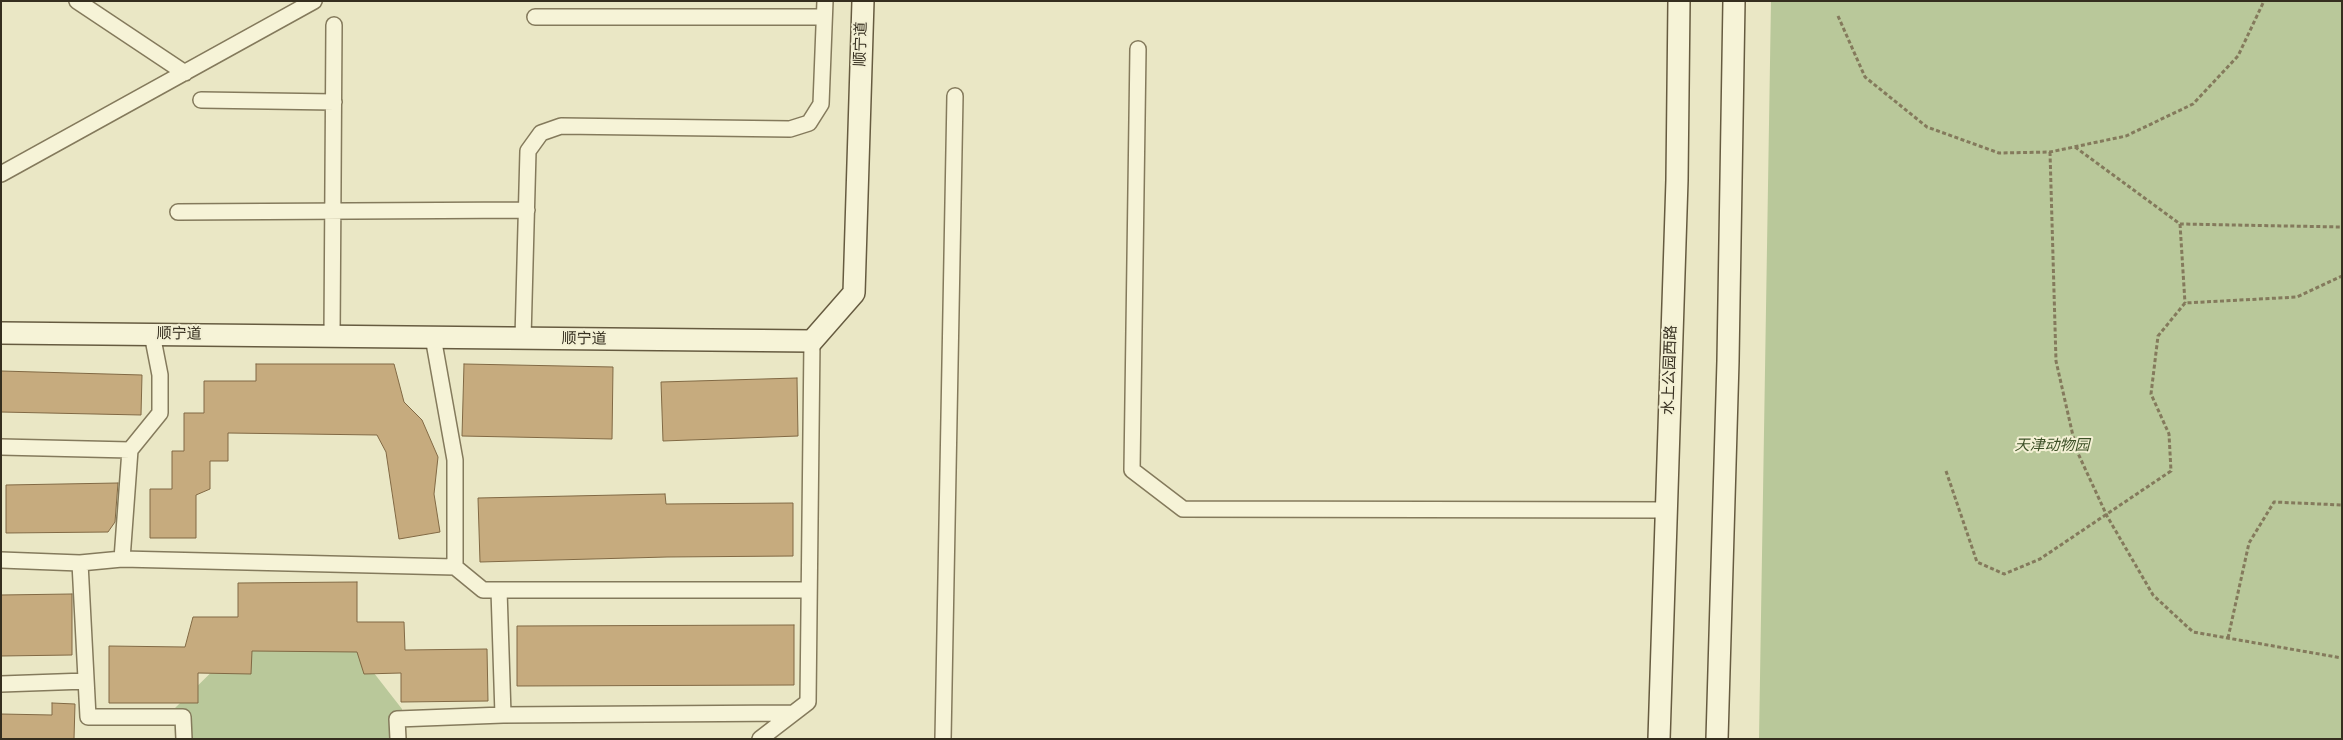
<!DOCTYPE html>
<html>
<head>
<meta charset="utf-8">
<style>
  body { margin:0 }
  #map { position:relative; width:2343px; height:740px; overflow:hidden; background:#eae7c5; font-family:Lora,serif }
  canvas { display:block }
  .frame { position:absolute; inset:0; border:2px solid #352e1f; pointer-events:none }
</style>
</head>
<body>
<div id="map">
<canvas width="2343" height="740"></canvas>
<div class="frame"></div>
</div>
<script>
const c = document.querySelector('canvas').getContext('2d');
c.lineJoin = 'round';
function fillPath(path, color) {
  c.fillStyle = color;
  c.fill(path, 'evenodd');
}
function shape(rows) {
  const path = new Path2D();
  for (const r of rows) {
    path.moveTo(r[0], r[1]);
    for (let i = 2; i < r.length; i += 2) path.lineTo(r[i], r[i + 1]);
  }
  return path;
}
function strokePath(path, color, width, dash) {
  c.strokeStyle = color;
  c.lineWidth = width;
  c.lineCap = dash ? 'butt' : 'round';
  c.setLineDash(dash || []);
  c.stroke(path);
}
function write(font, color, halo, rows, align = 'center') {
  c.font = font + ' Lora,"Noto Sans SC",serif';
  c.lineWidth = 4;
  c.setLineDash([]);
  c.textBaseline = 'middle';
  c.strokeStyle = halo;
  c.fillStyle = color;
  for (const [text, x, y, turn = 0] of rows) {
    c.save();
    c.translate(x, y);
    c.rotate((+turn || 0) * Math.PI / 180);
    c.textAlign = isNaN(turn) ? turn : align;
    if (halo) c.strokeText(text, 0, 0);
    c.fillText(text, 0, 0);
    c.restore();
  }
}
const green = shape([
  [1771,1,2342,1,2342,739,1759,739],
  [349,641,402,709,402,739,175,739,174,709,241,643]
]);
const building = shape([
  [256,364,394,364,404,402,422,420,438,457,434,494,440,532,399,539,386,452,377,435,228,433,228,461,210,461,210,489,196,495,196,538,150,538,150,489,172,489,172,451,184,451,184,413,204,413,204,381,256,381,256,364],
  [464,364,613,367,612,439,462,436,464,364],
  [1,371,142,375,141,415,1,412,1,371],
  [797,378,798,436,663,441,661,382,797,378],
  [118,483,115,522,108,532,6,533,6,485,118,483],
  [665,494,666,504,793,503,793,556,667,557,480,562,478,498,665,494],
  [357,582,357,622,404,622,405,650,487,649,488,701,401,702,401,673,364,674,357,652,252,651,251,674,198,673,198,703,109,703,109,646,185,647,193,617,238,617,238,583,357,582],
  [72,594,72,655,1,656,1,595,72,594],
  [794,625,794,685,517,686,517,626,794,625],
  [52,703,75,704,74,739,1,739,1,714,52,715,52,703]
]);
const path = shape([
  [1838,16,1865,77,1927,127,1999,153,2050,152,2126,136,2193,104,2238,56,2264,1],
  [2075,147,2180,224,2342,227],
  [2050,152,2056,361,2076,449,2107,516,2153,595,2193,632,2342,658],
  [2180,224,2185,303],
  [1946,471,1977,562,2004,574,2040,559,2171,471,2169,434,2151,394,2158,336,2185,303,2297,297,2342,276],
  [2228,638,2249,543,2274,502,2342,505]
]);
const street = shape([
  [77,1,185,73],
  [535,17,824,17],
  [1138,49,1132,470,1183,509,1666,510],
  [201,100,334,102],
  [1,174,314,1],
  [178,212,527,210],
  [152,334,160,375,160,413,130,450,122,559,80,563,88,717,183,717,184,739],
  [332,336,334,25],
  [523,338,528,151,541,133,561,126,790,129,809,123,821,104,825,1],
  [1,447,130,450],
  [122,559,455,567,455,460,433,337],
  [1,560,80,563],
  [455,567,483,590,809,590],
  [499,590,503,715,793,713],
  [1,684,86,681],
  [398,739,397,719,503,715],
  [760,739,808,702,812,341],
  [943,739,955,96]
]);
const secondary = shape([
  [1,333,812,341,854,293,863,1],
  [1659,739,1677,180,1679,1],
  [1717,739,1728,361,1734,1]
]);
const streetNames = [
  ["顺宁道",861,44,-88],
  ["顺宁道",179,334,1],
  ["顺宁道",584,339,1],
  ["水上公园西路",1670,370,-88]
];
const parkNames = [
  ["天津动物园",2052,446]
];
fillPath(green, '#b9c89a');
fillPath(building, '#c6ab7e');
strokePath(building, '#816944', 1);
strokePath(street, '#847a5c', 18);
strokePath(secondary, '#665b40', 24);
strokePath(path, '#847a5c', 3, [4, 2.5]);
strokePath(street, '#f6f3d7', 15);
strokePath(secondary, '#f6f3d7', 21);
write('15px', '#352e1f', '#f3f0d4', streetNames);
write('italic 15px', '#3d5027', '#f3f0d4', parkNames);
</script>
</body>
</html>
